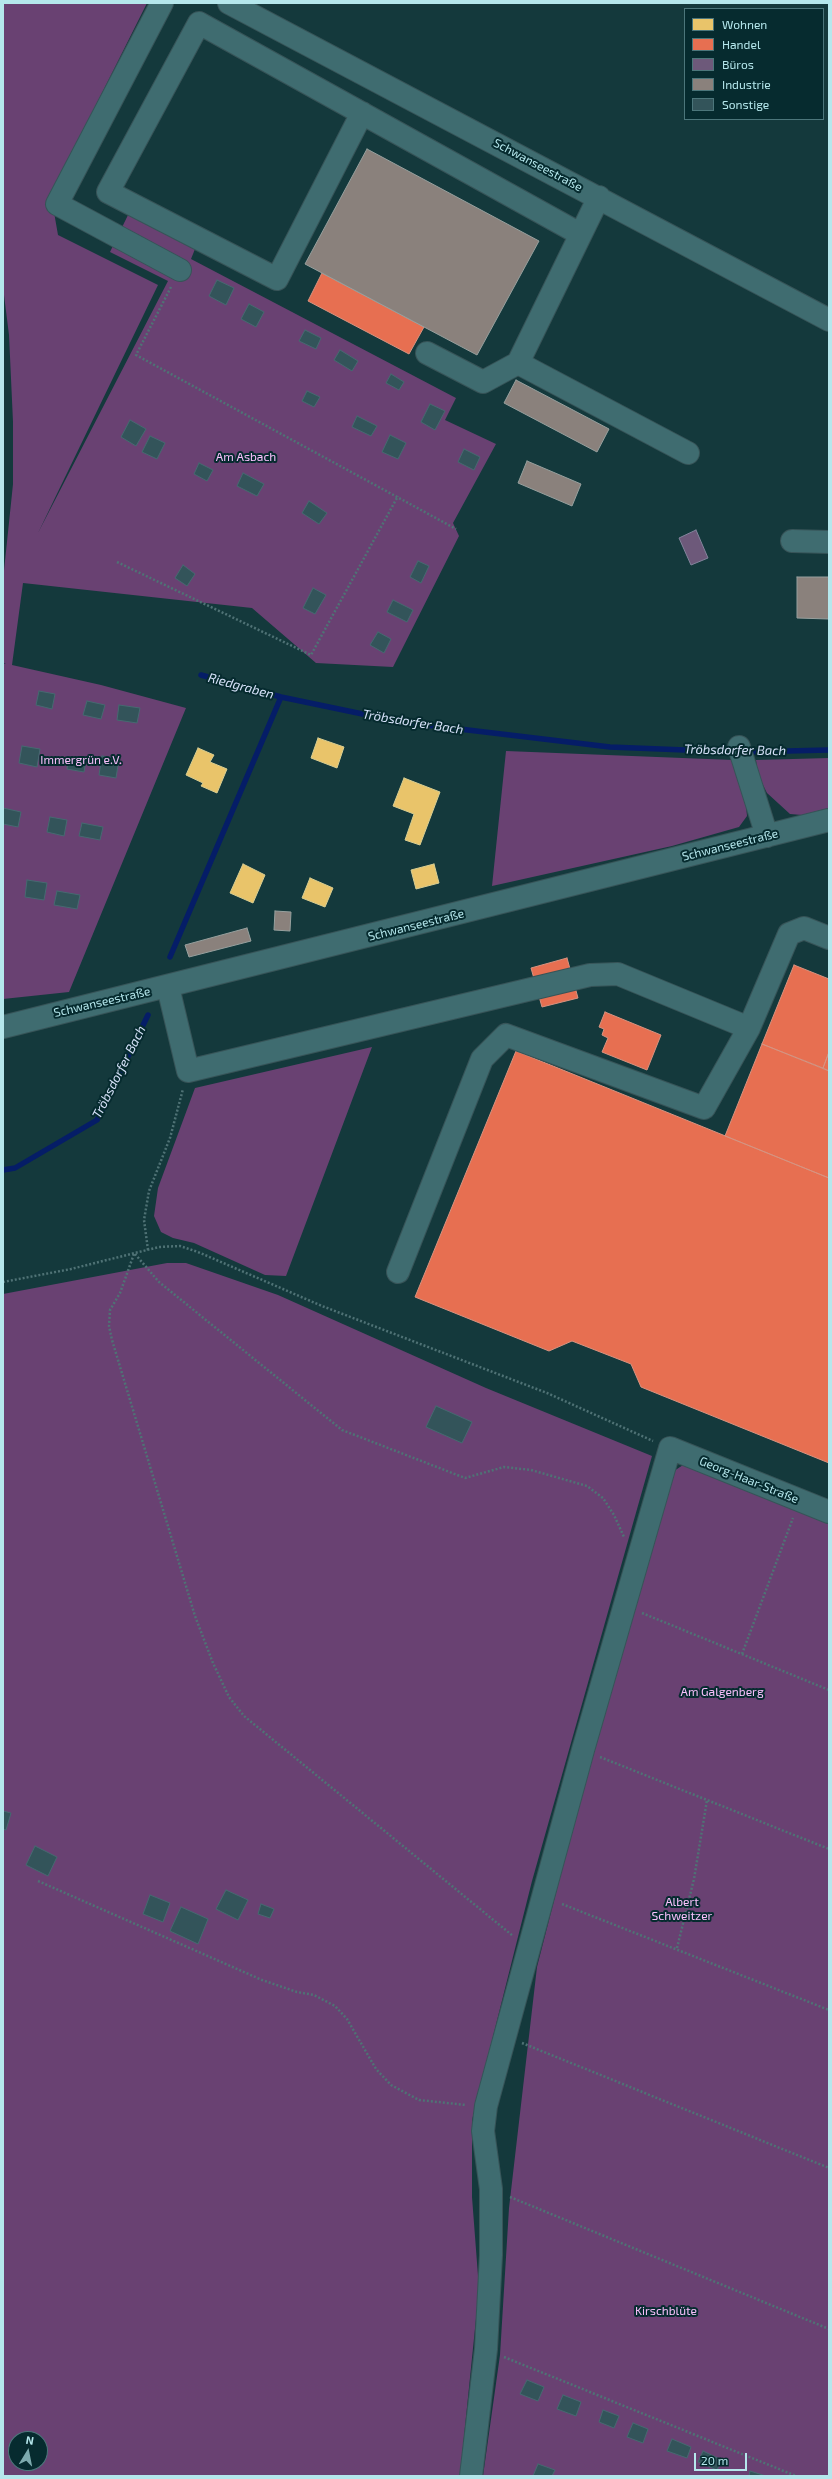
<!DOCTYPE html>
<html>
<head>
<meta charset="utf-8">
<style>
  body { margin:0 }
  #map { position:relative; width:832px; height:2479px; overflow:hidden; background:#14393c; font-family:"Exo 2",sans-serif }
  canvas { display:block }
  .frame { position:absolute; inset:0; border:4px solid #b5e7ec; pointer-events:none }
  .legend { position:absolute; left:684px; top:8px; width:140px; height:112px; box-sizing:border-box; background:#062b2f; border:1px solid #4c767b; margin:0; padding:5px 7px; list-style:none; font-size:12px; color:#b5e7ec }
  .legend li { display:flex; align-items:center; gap:8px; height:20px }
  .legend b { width:20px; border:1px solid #4c767b }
  .north { position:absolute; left:8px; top:2431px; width:40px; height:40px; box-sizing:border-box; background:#062b2f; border:1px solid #4c767b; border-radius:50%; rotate:10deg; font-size:11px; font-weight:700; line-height:16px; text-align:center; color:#b5e7ec }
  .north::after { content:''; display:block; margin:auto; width:14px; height:18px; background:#7daaae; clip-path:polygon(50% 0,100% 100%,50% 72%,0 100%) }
  .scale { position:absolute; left:694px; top:2453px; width:53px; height:18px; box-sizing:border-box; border:2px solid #b5e7ec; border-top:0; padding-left:5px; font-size:12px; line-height:14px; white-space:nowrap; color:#b5e7ec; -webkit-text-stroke:3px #062b2f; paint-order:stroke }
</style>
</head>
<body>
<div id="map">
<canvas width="832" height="2479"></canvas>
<div class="frame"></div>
<ul class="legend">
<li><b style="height:11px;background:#e9c46a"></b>Wohnen</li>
<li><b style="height:11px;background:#e76f51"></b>Handel</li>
<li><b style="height:11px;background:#6d597a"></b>Büros</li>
<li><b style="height:11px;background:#8a817c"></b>Industrie</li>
<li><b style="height:11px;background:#33545a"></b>Sonstige</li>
</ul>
<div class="north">N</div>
<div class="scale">20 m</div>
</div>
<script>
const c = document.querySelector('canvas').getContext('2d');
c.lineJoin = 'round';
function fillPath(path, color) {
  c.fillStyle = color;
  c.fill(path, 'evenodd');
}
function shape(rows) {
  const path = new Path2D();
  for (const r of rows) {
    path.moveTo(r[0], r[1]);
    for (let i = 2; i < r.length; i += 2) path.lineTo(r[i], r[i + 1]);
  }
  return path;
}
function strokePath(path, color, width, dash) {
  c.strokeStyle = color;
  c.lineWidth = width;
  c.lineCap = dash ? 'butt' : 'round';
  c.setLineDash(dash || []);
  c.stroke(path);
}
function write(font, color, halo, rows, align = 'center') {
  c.font = font + ' "Exo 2",sans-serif';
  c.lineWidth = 4;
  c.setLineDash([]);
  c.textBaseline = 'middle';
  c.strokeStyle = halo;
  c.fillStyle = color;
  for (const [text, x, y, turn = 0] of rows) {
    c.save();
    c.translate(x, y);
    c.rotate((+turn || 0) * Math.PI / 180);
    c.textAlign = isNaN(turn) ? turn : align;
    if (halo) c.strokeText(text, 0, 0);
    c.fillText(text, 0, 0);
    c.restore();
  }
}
const green = shape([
  [3,3,147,3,51,195,58,235,158,285,38,533,168,281,110,252,128,215,195,249,191,259,456,398,445,420,496,444,453,523,459,536,393,667,316,663,252,608,23,583,12,665,101,685,186,708,69,992,3,999,3,664,6,664,3,663,3,580,13,484,13,422,9,335,3,287],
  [506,751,733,760,745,796,747,816,739,827,672,846,492,886],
  [829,758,829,808,802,815,790,814,767,793,758,775,756,760],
  [372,1047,286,1276,265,1275,194,1243,173,1238,161,1232,154,1216,158,1188,195,1088],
  [167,1263,186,1263,278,1295,486,1388,652,1456,532,1881,472,2120,472,2197,479,2289,460,2476,3,2476,3,1294],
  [16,2439,40,2439,40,2463,16,2463],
  [683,1465,692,1465,829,1521,829,2476,483,2476,500,2355,509,2208,537,1967,591,1756,674,1471]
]);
const homes = shape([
  [318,738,344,747,337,768,311,758,318,738],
  [198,748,214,755,210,762,227,769,217,793,201,786,203,783,186,775,198,748],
  [404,778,440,792,420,845,405,840,414,814,393,806,404,778],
  [243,864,265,875,253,903,230,893,243,864],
  [434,864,439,883,416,889,411,870,434,864],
  [310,878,333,888,325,907,302,898,310,878]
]);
const shops = shape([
  [322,273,424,327,409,354,308,301,322,273],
  [567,958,578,998,542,1007,531,968,567,958],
  [794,965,829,979,829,1052,823,1068,762,1044,794,965],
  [605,1012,661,1035,647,1070,602,1052,608,1038,602,1035,604,1029,599,1027,605,1012],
  [762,1044,829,1071,829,1178,725,1136,762,1044],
  [516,1051,829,1178,829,1463,641,1387,631,1364,572,1341,549,1351,415,1297,516,1051],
  [829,1052,829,1071,823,1068,829,1052]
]);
const offices = shape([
  [696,530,708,558,691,565,679,538,696,530]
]);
const industry = shape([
  [367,149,539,241,477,355,305,264,367,149],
  [516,380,609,429,597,452,504,403,516,380],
  [527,461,581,484,572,506,518,483,527,461],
  [797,577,829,577,829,619,797,618,797,577],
  [275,911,291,912,290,931,274,930,275,911],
  [247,928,251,941,189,957,185,945,247,928]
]);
const stream = shape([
  [201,675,281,697,401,722,610,747,735,752],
  [745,752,829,750],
  [170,957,281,697],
  [3,1170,15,1168,97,1120,148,1015]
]);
const building = shape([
  [217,280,234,288,226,305,209,296,217,280],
  [249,304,264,312,256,327,241,319,249,304],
  [305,330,321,338,316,349,299,341,305,330],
  [340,350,358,361,352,371,334,360,340,350],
  [391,374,404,382,399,390,386,383,391,374],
  [307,391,320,397,314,407,302,401,307,391],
  [430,404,445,411,435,430,421,422,430,404],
  [357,416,377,426,371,436,352,427,357,416],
  [130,420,146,429,136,446,121,437,130,420],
  [390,435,406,443,398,459,382,452,390,435],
  [150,436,165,443,157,459,142,452,150,436],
  [464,449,480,457,474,470,458,462,464,449],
  [199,463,213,470,207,481,194,474,199,463],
  [243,473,264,484,257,496,237,486,243,473],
  [309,501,327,513,319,524,302,513,309,501],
  [418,561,429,566,421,583,410,577,418,561],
  [183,565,195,574,187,586,175,578,183,565],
  [313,588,326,595,315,614,303,608,313,588],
  [393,600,413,610,407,622,387,612,393,600],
  [378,632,391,639,384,653,370,645,378,632],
  [39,691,55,694,52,709,36,705,39,691],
  [87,701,105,705,101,719,83,715,87,701],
  [119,705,140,708,137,723,117,720,119,705],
  [22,746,40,749,37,767,19,763,22,746],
  [102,756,119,759,116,778,99,775,102,756],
  [69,757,86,760,84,772,67,769,69,757],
  [3,808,21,812,18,827,3,824,3,808],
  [50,817,67,820,64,836,47,832,50,817],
  [82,823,103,827,100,840,79,836,82,823],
  [27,880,47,883,44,900,25,897,27,880],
  [57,891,80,895,77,909,54,905,57,891],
  [436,1406,472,1422,462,1443,426,1427,436,1406],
  [3,1811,11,1813,6,1830,3,1829,3,1811],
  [35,1846,57,1857,48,1876,26,1865,35,1846],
  [226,1890,248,1900,238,1920,216,1909,226,1890],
  [150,1895,170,1903,163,1922,143,1914,150,1895],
  [261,1904,274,1909,270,1918,258,1914,261,1904],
  [181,1907,208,1919,198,1944,170,1931,181,1907],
  [527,2380,544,2387,538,2401,520,2394,527,2380],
  [563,2395,581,2402,576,2416,557,2409,563,2395],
  [603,2410,619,2416,614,2428,599,2422,603,2410],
  [633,2423,648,2429,643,2443,627,2437,633,2423],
  [672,2439,691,2447,687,2458,667,2451,672,2439],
  [703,2451,722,2460,717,2470,698,2462,703,2451],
  [538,2464,555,2470,552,2476,533,2476,538,2464],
  [750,2471,766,2476,749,2476,750,2471]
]);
const path = shape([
  [171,287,136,355,456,529],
  [117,562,311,655,398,496],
  [148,1250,144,1220,149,1191,170,1138,183,1089],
  [134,1254,120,1293,110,1310,109,1326,112,1340,195,1616,213,1663,229,1697,244,1716,513,1936],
  [135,1254,159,1282,342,1430,465,1478,504,1467,531,1470,587,1486,603,1498,614,1515,624,1537],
  [3,1282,71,1269,159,1247,180,1246,198,1252,322,1306,547,1393,653,1441],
  [642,1613,829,1690],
  [742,1654,793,1518],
  [600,1757,829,1849],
  [38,1881,262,1980,297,1992,314,1995,335,2006,347,2019,376,2069,391,2085,419,2100,466,2105],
  [562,1904,829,2010],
  [677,1948,694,1879,707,1800],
  [522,2043,829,2168],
  [510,2197,829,2329],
  [504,2357,796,2476]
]);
const minor = shape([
  [162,3,57,204,180,270],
  [229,3,829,320],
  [362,113,277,279,108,192,199,23,580,234],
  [427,353,483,382,518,363,599,197],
  [518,363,688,453],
  [792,541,829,542],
  [739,747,767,836],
  [168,987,188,1071,590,975,618,974,749,1028,704,1108,506,1035,482,1059,398,1272],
  [3,1027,829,820],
  [749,1028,789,934,804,928,829,938],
  [471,2476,486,2349,491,2255,491,2189,483,2131,486,2106,583,1750,670,1448,829,1512]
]);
const streetNames = [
  ["Schwanseestraße",538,165,28],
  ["Schwanseestraße",730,845,-14],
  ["Schwanseestraße",416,925,-14],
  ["Schwanseestraße",102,1002,-13],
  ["Georg-Haar-Straße",749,1480,22]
];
const parkNames = [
  ["Am Asbach",246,457],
  ["Immergrün e.V.",81,760],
  ["Am Galgenberg",722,1692],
  ["Albert",682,1902],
  ["Schweitzer",682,1916],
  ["Kirschblüte",666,2311]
];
const waterNames = [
  ["Riedgraben",241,686,15],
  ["Tröbsdorfer Bach",413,722,9],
  ["Tröbsdorfer Bach",735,750,1],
  ["Tröbsdorfer Bach",119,1072,-63]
];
fillPath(green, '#694172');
fillPath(homes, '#e9c46a');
strokePath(homes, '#d9ce91', 1);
fillPath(shops, '#e76f51');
strokePath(shops, '#d89380', 1);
fillPath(offices, '#6d597a');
strokePath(offices, '#83849c', 1);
fillPath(industry, '#8a817c');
strokePath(industry, '#97a09e', 1);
strokePath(stream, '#051d67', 5.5);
fillPath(building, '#33545a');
strokePath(building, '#466971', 1);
strokePath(minor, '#375458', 24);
strokePath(path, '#4f7275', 2.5, [2, 2]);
strokePath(minor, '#3f6c70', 22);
write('12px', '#b5e7ec', '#062b2f', streetNames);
write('12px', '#fac0fd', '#062b2f', parkNames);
write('italic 13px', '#d6e2f9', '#062b2f', waterNames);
</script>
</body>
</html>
